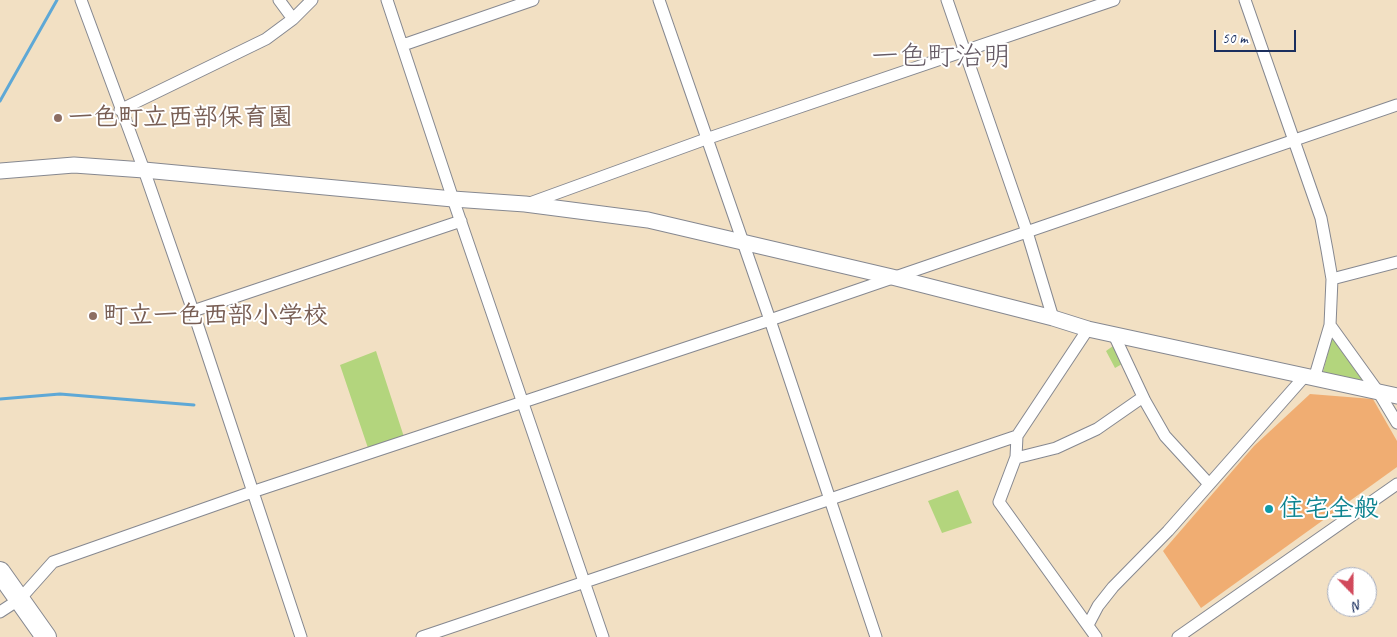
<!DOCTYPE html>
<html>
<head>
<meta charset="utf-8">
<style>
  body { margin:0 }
  #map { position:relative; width:1397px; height:637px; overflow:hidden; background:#f2e0c3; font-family:Caveat,sans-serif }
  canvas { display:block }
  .north { position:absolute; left:1327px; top:567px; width:50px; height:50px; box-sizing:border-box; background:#fff; border:1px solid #a4acbf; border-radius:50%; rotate:158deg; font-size:14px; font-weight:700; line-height:20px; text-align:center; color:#1b2f5e }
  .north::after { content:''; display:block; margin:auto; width:18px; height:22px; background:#d1495b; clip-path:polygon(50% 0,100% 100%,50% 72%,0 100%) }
  .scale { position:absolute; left:1214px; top:30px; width:82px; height:22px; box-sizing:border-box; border:2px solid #1b2f5e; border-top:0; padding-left:6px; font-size:15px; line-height:18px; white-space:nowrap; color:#1b2f5e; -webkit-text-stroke:4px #fff; paint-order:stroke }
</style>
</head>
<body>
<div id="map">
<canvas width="1397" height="637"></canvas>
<div class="north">N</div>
<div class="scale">50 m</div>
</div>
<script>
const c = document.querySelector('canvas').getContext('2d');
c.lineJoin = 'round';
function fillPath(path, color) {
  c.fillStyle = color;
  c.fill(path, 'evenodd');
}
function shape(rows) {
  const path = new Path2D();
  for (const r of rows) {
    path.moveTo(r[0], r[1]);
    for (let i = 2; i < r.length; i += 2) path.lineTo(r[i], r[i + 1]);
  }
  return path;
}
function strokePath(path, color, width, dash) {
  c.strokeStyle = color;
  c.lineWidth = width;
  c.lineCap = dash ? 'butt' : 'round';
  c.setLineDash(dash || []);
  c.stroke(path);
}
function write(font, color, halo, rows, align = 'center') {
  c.font = font + ' Caveat,"Klee One",sans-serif';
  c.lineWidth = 4;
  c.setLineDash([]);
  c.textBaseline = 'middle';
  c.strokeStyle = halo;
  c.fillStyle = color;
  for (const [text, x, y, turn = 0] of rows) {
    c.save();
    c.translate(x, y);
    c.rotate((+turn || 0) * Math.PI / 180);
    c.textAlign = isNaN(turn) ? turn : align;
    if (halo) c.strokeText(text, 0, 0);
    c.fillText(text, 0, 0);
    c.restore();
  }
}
const green = shape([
  [1332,338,1363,381,1323,372],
  [1113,346,1122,364,1115,368,1106,351],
  [376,351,404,437,368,448,340,365],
  [958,490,972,523,942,533,928,501]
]);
const stream = shape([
  [0,101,57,0],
  [0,399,60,394,194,405]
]);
const building = shape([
  [1310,394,1373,399,1397,441,1397,467,1201,608,1163,551,1254,446]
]);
const street = shape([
  [81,0,144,170,193,311,301,637],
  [279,0,293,19],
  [387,0,453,199,603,637],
  [659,0,770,320,876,637],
  [947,0,1027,232,1053,318],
  [1245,0,1321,218,1327,250,1332,279,1330,325,1314,379],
  [403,45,533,0],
  [120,110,266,39,293,19,312,0],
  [527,204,706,139,1114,0],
  [1332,279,1397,262],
  [193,311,461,221],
  [1330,325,1379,393,1397,423],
  [1088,329,1017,436,1016,457,999,502,1096,637],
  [1114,335,1145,401,1165,436,1209,484],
  [1016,458,1056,448,1097,429,1143,397],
  [0,612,20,599,53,562,252,492,770,320,1397,105],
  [1088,625,1098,606,1113,587,1168,531,1304,377],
  [422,637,1017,436],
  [1178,637,1397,484]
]);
const secondary = shape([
  [0,171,74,165,144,170,453,199,525,204,648,220,892,277,1053,318,1088,329,1397,396]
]);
const highway = shape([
  [0,572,46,637]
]);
const markers = [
  [58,118,5,"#8d6e63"],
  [93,316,5,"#8d6e63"],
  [1269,509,5,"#0f9aa8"]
];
const educationNames = [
  ["一色町立西部保育園",68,118],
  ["町立一色西部小学校",103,316]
];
const cultureNames = [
  ["住宅全般",1279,509]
];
const quarterNames = [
  ["一色町治明",941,58]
];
fillPath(green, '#b3d57d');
strokePath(stream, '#5ea8d6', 3);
fillPath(building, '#f0ad72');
strokePath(street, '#868890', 13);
strokePath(secondary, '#868890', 17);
strokePath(highway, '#868890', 22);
strokePath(street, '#fff', 11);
strokePath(secondary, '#fff', 15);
strokePath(highway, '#fff', 20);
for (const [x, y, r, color] of markers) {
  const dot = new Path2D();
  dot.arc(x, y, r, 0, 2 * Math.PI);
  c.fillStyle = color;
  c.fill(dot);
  strokePath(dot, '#fff', 2);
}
write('bold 25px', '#785e54', '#fff', educationNames, 'left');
write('bold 25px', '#0d838f', '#fff', cultureNames, 'left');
write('28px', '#665b65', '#fff', quarterNames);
</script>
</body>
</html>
